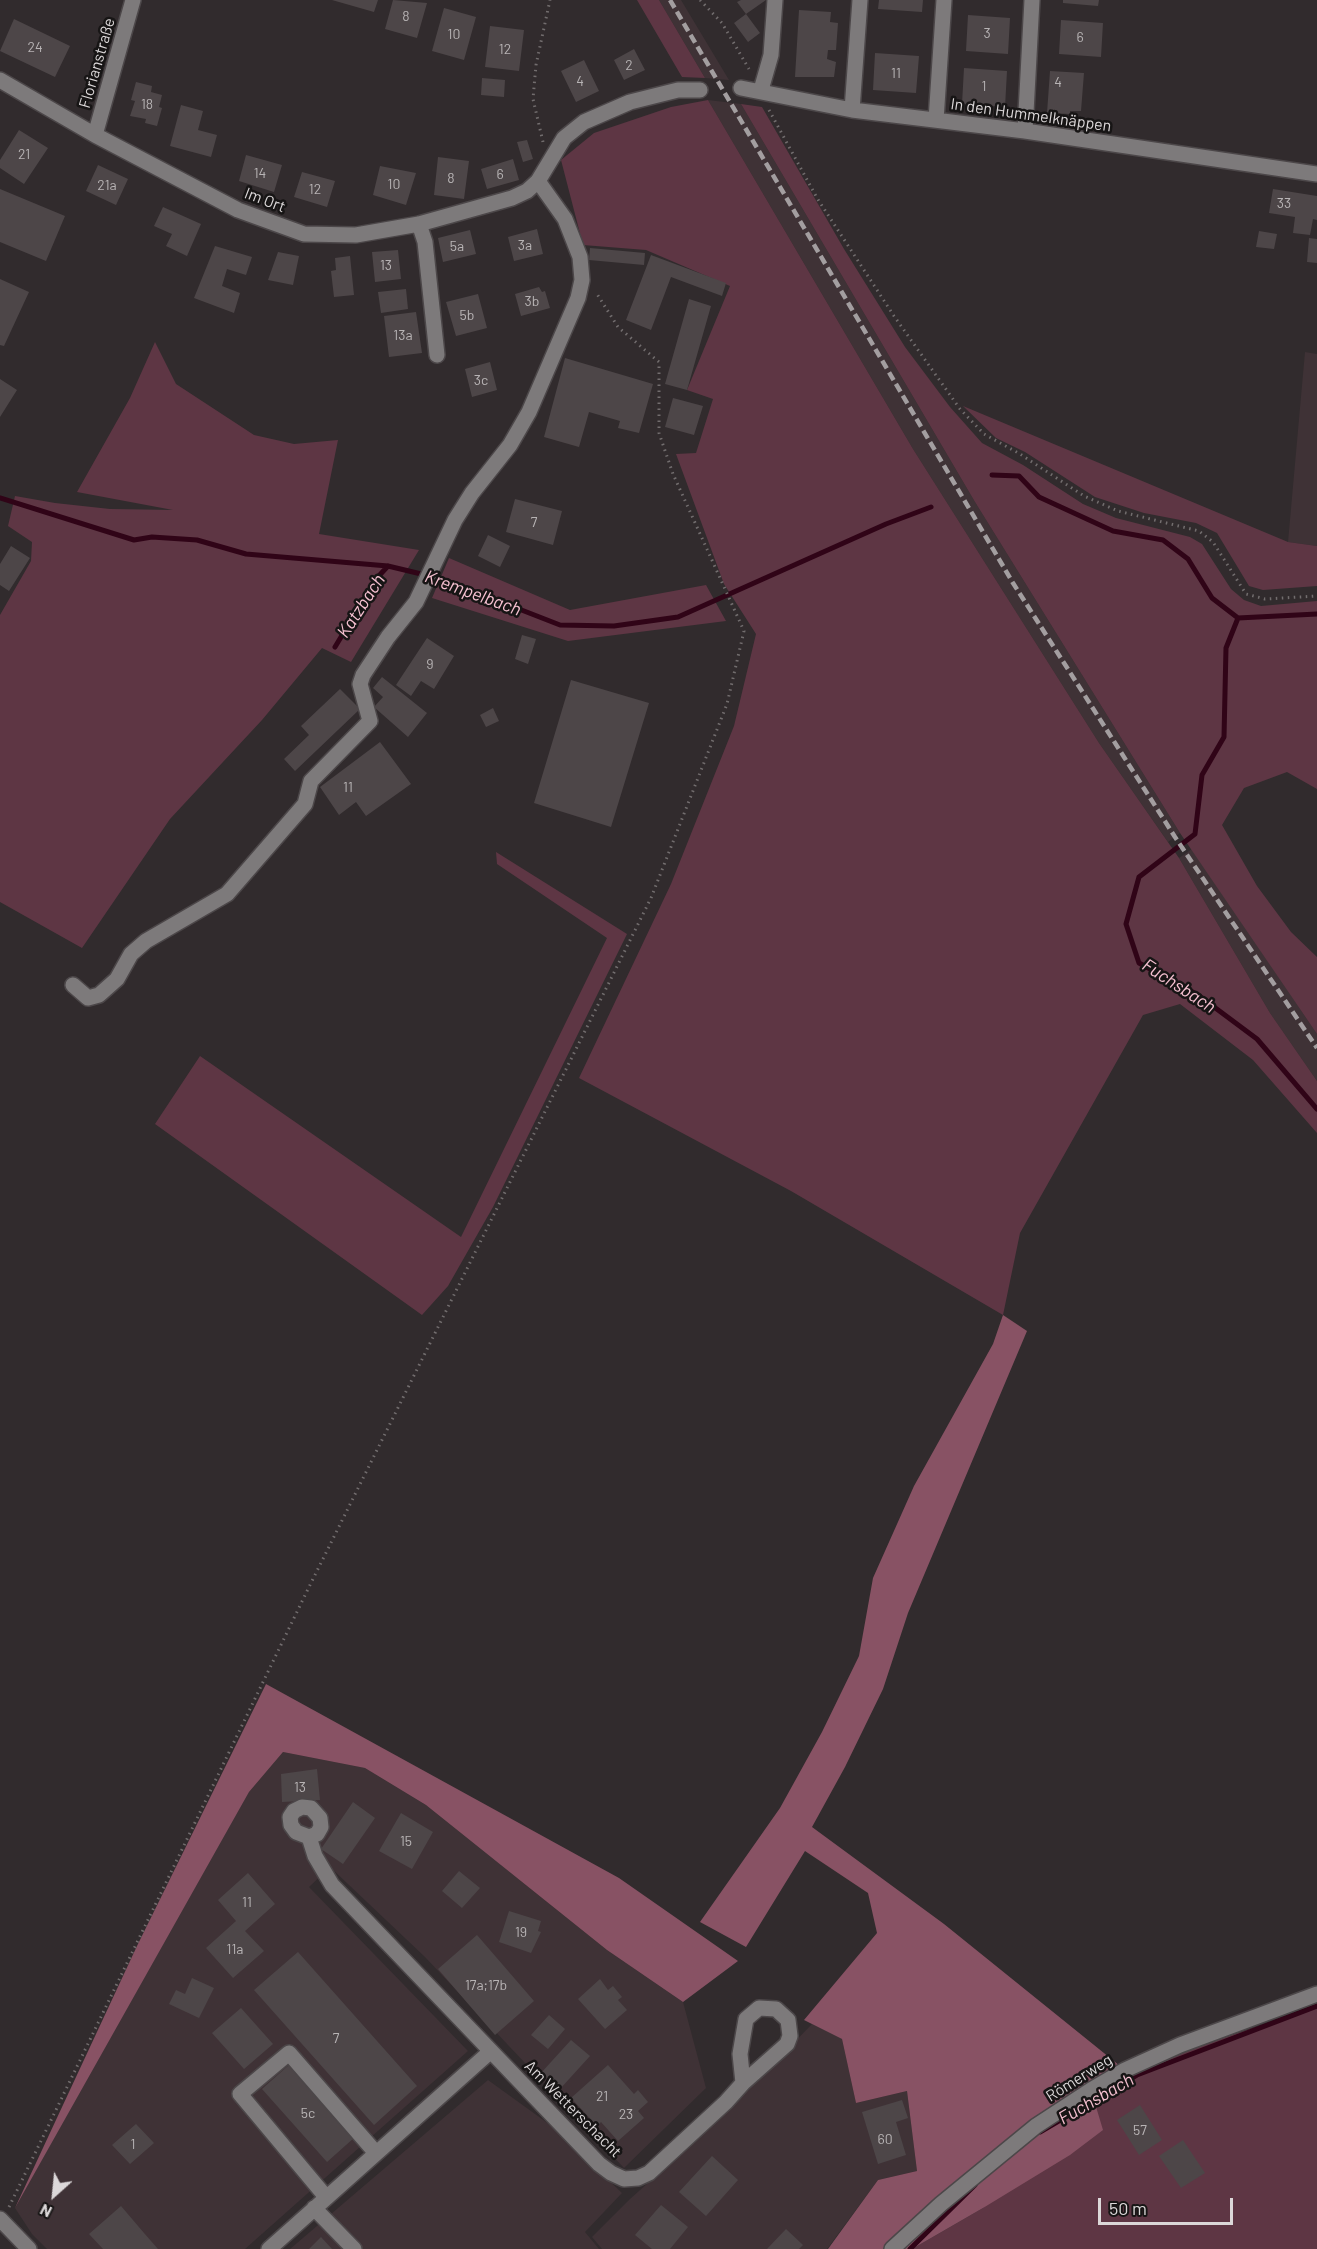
<!DOCTYPE html>
<html>
<head>
<meta charset="utf-8">
<style>
  body { margin:0 }
  #map { position:relative; width:1317px; height:2249px; overflow:hidden; background:#312b2d; font-family:Barlow,sans-serif }
  canvas { display:block }
  .north { position:absolute; left:24px; top:2165px; width:60px; height:60px; -webkit-text-stroke:4px #171515; paint-order:stroke; rotate:207deg; font-size:16px; font-weight:700; line-height:24px; text-align:center; color:#dcd8d9 }
  .north::after { content:''; display:block; margin:auto; width:21px; height:27px; background:#dcd8d9; clip-path:polygon(50% 0,100% 100%,50% 72%,0 100%) }
  .scale { position:absolute; left:1098px; top:2198px; width:135px; height:27px; box-sizing:border-box; border:3px solid #dcd8d9; border-top:0; padding-left:8px; font-size:18px; line-height:21px; white-space:nowrap; color:#dcd8d9; -webkit-text-stroke:4px #171515; paint-order:stroke }
</style>
</head>
<body>
<div id="map">
<canvas width="1317" height="2249"></canvas>
<div class="north">N</div>
<div class="scale">50 m</div>
</div>
<script>
const c = document.querySelector('canvas').getContext('2d');
c.lineJoin = 'round';
function fillPath(path, color) {
  c.fillStyle = color;
  c.fill(path, 'evenodd');
}
function shape(rows) {
  const path = new Path2D();
  for (const r of rows) {
    path.moveTo(r[0], r[1]);
    for (let i = 2; i < r.length; i += 2) path.lineTo(r[i], r[i + 1]);
  }
  return path;
}
function strokePath(path, color, width, dash) {
  c.strokeStyle = color;
  c.lineWidth = width;
  c.lineCap = dash ? 'butt' : 'round';
  c.setLineDash(dash || []);
  c.stroke(path);
}
function write(font, color, halo, rows, align = 'center') {
  c.font = font + ' Barlow,sans-serif';
  c.lineWidth = 5;
  c.setLineDash([]);
  c.textBaseline = 'middle';
  c.strokeStyle = halo;
  c.fillStyle = color;
  for (const [text, x, y, turn = 0] of rows) {
    c.save();
    c.translate(x, y);
    c.rotate((+turn || 0) * Math.PI / 180);
    c.textAlign = isNaN(turn) ? turn : align;
    if (halo) c.strokeText(text, 0, 0);
    c.fillText(text, 0, 0);
    c.restore();
  }
}
const built = shape([
  [659,0,681,0,729,80,705,78],
  [708,100,741,104,975,502,1180,833,1168,842,1099,743,913,449],
  [1305,352,1317,354,1317,546,1288,542],
  [1192,849,1317,1034,1317,1081,1270,1013,1179,858],
  [283,1752,365,1768,426,1805,607,1950,683,2002,706,2088,624,2168,425,1957,330,1867,309,1887,468,2051,245,2249,47,2249,32,2234,15,2208,249,1792],
  [812,2024,842,2039,856,2103,907,2091,917,2171,878,2180,827,2249,602,2249,592,2237,630,2199,722,2117],
  [488,2080,553,2127,622,2193,585,2232,599,2249,290,2249]
]);
const green = shape([
  [637,0,659,0,705,78,682,77],
  [708,100,913,449,1099,743,1179,858,1270,1013,1317,1081,1317,1133,1253,1060,1180,1004,1143,1015,1020,1233,1003,1315,791,1191,579,1078,671,884,734,726,756,634,724,584,676,454,696,453,713,399,687,390,730,286,646,250,583,245,561,160,594,133,671,107],
  [741,104,762,107,844,249,905,347,950,407,982,443,1023,465,1083,504,1116,518,1190,537,1202,544,1231,589,1244,600,1261,606,1317,601,1317,789,1287,772,1244,788,1222,825,1257,886,1291,932,1317,957,1317,1034,1180,833,975,502],
  [155,342,176,384,254,435,294,444,338,440,319,534,419,550,351,662,322,648,262,720,170,819,82,948,0,902,0,615,31,561,32,542,8,526,15,496,55,503,110,509,173,510,77,492,130,398],
  [963,406,1288,542,1317,546,1317,586,1263,590,1249,586,1217,533,1196,523,1144,513,1095,497,1025,452,996,438],
  [449,558,570,610,706,585,726,621,568,641,432,598],
  [496,852,627,934,493,1207,448,1286,422,1315,155,1124,200,1056,461,1237,607,938,497,864],
  [1317,2007,1317,2249,912,2249,983,2208,1091,2090,1126,2070]
]);
const forest = shape([
  [1003,1315,1027,1331,908,1613,883,1689,845,1767,812,1827,944,1924,1125,2070,1091,2090,1103,2130,1070,2155,983,2208,912,2249,828,2249,878,2180,917,2171,907,2091,856,2103,842,2039,804,2020,877,1933,868,1893,805,1851,746,1947,700,1922,780,1808,822,1732,859,1656,873,1578,914,1486,993,1344],
  [266,1684,619,1878,738,1961,683,2002,607,1950,426,1805,365,1768,283,1752,249,1792,15,2208,137,1946]
]);
const stream = shape([
  [992,475,1019,476,1039,497,1113,531,1163,540,1188,559,1212,598,1238,618],
  [0,498,134,540,152,537,197,540,246,554,388,566,442,579,560,625,614,626,678,617,886,524,931,507],
  [1317,614,1238,618,1226,648,1224,737,1202,775,1195,834,1139,877,1126,924,1139,963,1198,995,1257,1039,1317,1109],
  [335,647,376,579,388,566],
  [1040,2132,1137,2075,1317,2006],
  [910,2249,975,2185]
]);
const building = shape([
  [332,0,378,0,374,12],
  [393,0,427,3,417,38,385,29],
  [741,0,766,0,746,14,737,2],
  [879,0,923,0,922,12,878,9],
  [1063,0,1099,0,1098,6,1063,3],
  [444,8,476,17,464,60,432,51],
  [799,10,831,12,830,22,838,23,836,50,828,50,827,59,836,62,834,77,795,77],
  [746,14,760,33,748,42,734,23],
  [968,15,1010,18,1008,54,966,51],
  [14,19,70,46,55,77,0,51],
  [1061,20,1103,23,1101,57,1059,54],
  [490,26,524,30,519,71,485,67],
  [634,49,645,70,624,80,614,60],
  [875,53,919,56,916,93,873,90],
  [584,60,599,91,576,102,561,71],
  [964,68,1007,71,1005,107,962,104],
  [1050,71,1084,73,1081,111,1070,111,1070,114,1047,113],
  [482,78,505,80,504,97,481,95],
  [136,82,152,86,151,92,162,95,159,107,162,108,157,126,145,123,146,119,130,116,135,101,131,100],
  [181,105,203,111,198,130,217,135,211,157,170,146],
  [19,130,48,148,24,184,0,168,0,160],
  [527,140,533,159,523,162,517,142],
  [246,155,282,165,274,192,239,181],
  [438,157,469,161,464,199,434,195],
  [513,159,519,180,487,189,481,169],
  [98,165,128,179,116,205,86,191],
  [380,166,416,173,406,205,373,195],
  [302,172,335,181,327,207,294,197],
  [0,189,65,216,46,261,0,242],
  [1273,189,1317,196,1317,220,1313,219,1310,235,1293,233,1295,217,1269,213],
  [163,207,201,224,187,256,166,246,172,234,154,226],
  [537,229,543,254,514,261,508,237],
  [470,230,476,254,443,262,438,238],
  [1259,231,1277,234,1274,249,1256,247],
  [1309,238,1317,239,1317,263,1307,262],
  [215,246,252,257,246,275,227,269,222,286,240,293,234,313,194,298],
  [590,248,645,253,644,265,589,260],
  [398,250,401,279,375,282,372,252],
  [278,252,299,256,293,285,268,280],
  [651,255,726,283,722,296,671,277,651,330,626,320],
  [350,256,354,295,334,297,331,271,336,270,335,258],
  [0,279,29,292,4,346,0,345],
  [539,287,542,292,545,291,550,308,521,316,515,294],
  [406,289,408,309,381,313,378,292],
  [478,294,487,328,456,336,446,302],
  [689,299,711,306,687,390,665,384],
  [416,312,422,353,389,357,384,316],
  [565,358,653,384,639,433,618,428,620,421,589,412,579,447,544,437],
  [490,362,497,390,472,397,465,369],
  [0,379,17,390,0,417],
  [673,398,703,406,694,435,665,427],
  [515,499,562,511,553,545,506,532],
  [488,535,510,546,500,567,478,556],
  [11,546,30,558,9,591,0,585,0,564],
  [522,635,536,639,528,664,515,659],
  [427,638,454,656,434,689,421,681,411,696,396,685],
  [382,677,427,713,408,737,374,707,383,697,373,688],
  [571,680,649,703,611,827,534,803],
  [340,689,360,709,295,771,284,759,309,735,301,726],
  [493,708,499,721,486,727,480,715],
  [380,742,411,784,366,816,356,802,339,815,320,787],
  [317,1769,320,1800,282,1802,281,1774],
  [353,1802,375,1818,343,1864,321,1849],
  [401,1813,433,1832,412,1869,379,1851],
  [459,1871,480,1888,462,1908,442,1891],
  [248,1873,275,1904,245,1931,264,1951,233,1978,206,1948,236,1921,218,1900],
  [509,1911,541,1921,538,1931,541,1932,531,1953,499,1942],
  [477,1935,534,2001,495,2035,438,1969],
  [298,1952,417,2086,374,2125,254,1990],
  [192,1978,214,1988,199,2018,169,2004,176,1990,185,1994],
  [600,1979,608,1990,613,1986,622,1997,618,2000,627,2010,605,2029,578,1999],
  [241,2008,273,2044,244,2069,212,2033],
  [549,2015,565,2029,548,2049,531,2035],
  [571,2040,590,2056,560,2089,541,2073],
  [290,2064,355,2137,327,2162,262,2089],
  [608,2065,634,2094,638,2090,648,2102,638,2111,644,2118,618,2141,601,2122,597,2126,571,2098],
  [902,2100,908,2118,896,2122,906,2155,878,2164,862,2112],
  [1140,2105,1162,2140,1139,2155,1117,2120],
  [136,2124,154,2143,130,2164,112,2145],
  [1183,2140,1205,2173,1181,2188,1159,2156],
  [712,2156,738,2180,706,2216,679,2192],
  [661,2205,688,2227,670,2249,652,2249,635,2235],
  [121,2206,144,2233,158,2249,103,2249,89,2234],
  [786,2229,803,2245,799,2249,767,2249],
  [321,2237,332,2249,309,2249]
]);
const path = shape([
  [700,0,722,23,749,69],
  [769,110,817,198,894,316,960,409,984,434,1020,454,1084,496,1118,511,1199,531,1213,542,1246,594,1265,599,1317,596],
  [543,142,533,99,536,65,550,0],
  [9,2207,309,1587,651,898,727,704,744,631,673,474,659,433,659,362,618,327,597,294]
]);
const minor = shape([
  [0,80,95,135,238,210,304,234,356,235,419,224,512,198,527,191,538,181,564,138,584,122,630,102,678,90,700,90],
  [741,88,852,110,1025,131,1317,174],
  [761,90,771,55,775,0],
  [852,110,860,0],
  [936,120,944,0],
  [1025,131,1032,0],
  [95,135,133,0],
  [419,224,425,242,437,355],
  [73,985,88,998,99,995,117,979,131,954,146,941,227,894,305,804,311,781,370,721,360,684,363,675,388,637,416,602,455,520,472,493,510,445,529,412,578,298,582,280,580,257,565,219,538,181],
  [309,1837,296,1832,291,1825,290,1817,294,1811,302,1807,311,1808,320,1818,321,1827,317,1834,309,1837,315,1856,332,1885,599,2164,611,2173,624,2179,638,2178,649,2173,726,2102,743,2083,740,2054,746,2019,759,2008,776,2009,788,2020,790,2036,787,2044,743,2083],
  [326,2197,240,2094,289,2053,376,2153],
  [314,2208,354,2249],
  [0,2219,29,2249],
  [269,2249,491,2051],
  [892,2249,941,2204,1036,2126,1091,2090,1125,2070,1180,2045,1317,1994]
]);
const rail = shape([
  [670,0,1013,583,1175,837,1317,1048]
]);
const numberNames = [
  ["8",406,16],
  ["3",987,33],
  ["10",454,34],
  ["6",1080,37],
  ["24",35,47],
  ["12",505,49],
  ["2",629,65],
  ["11",896,73],
  ["4",580,81],
  ["4",1058,82],
  ["1",984,86],
  ["18",147,104],
  ["21",24,154],
  ["14",260,173],
  ["6",500,174],
  ["8",451,178],
  ["10",394,184],
  ["21a",107,185],
  ["12",315,189],
  ["33",1284,203],
  ["3a",525,245],
  ["5a",457,246],
  ["13",386,265],
  ["3b",532,301],
  ["5b",467,315],
  ["13a",403,335],
  ["3c",481,380],
  ["7",534,522],
  ["9",430,664],
  ["11",348,787],
  ["13",300,1787],
  ["15",406,1841],
  ["11",247,1902],
  ["19",521,1932],
  ["11a",235,1949],
  ["17a;17b",486,1985],
  ["7",336,2038],
  ["21",602,2096],
  ["5c",308,2113],
  ["23",626,2114],
  ["57",1140,2130],
  ["60",885,2139],
  ["1",133,2144]
];
const streetNames = [
  ["Florianstraße",97,63,-74],
  ["In den Hummelknäppen",1031,115,8],
  ["Im Ort",265,200,21],
  ["Römerweg",1079,2078,-32],
  ["Am Wetterschacht",573,2109,45]
];
const waterNames = [
  ["Krempelbach",473,593,20],
  ["Katzbach",361,606,-57],
  ["Fuchsbach",1179,986,33],
  ["Fuchsbach",1096,2099,-30]
];
fillPath(built, '#3f3236');
fillPath(green, '#5e3644');
fillPath(forest, '#885264');
strokePath(stream, '#300417', 5);
fillPath(building, '#4d4648');
strokePath(minor, '#4c4749', 18);
strokePath(path, '#726d6e', 3, [1.5, 4.5]);
strokePath(minor, '#7d7a7b', 15);
strokePath(rail, '#a39ea0', 4.5, [9, 4.5]);
write('14px', '#b8b4b5', null, numberNames);
write('16px', '#dcd8d9', '#171515', streetNames);
write('italic 18px', '#f6c1d1', '#171515', waterNames);
</script>
</body>
</html>
